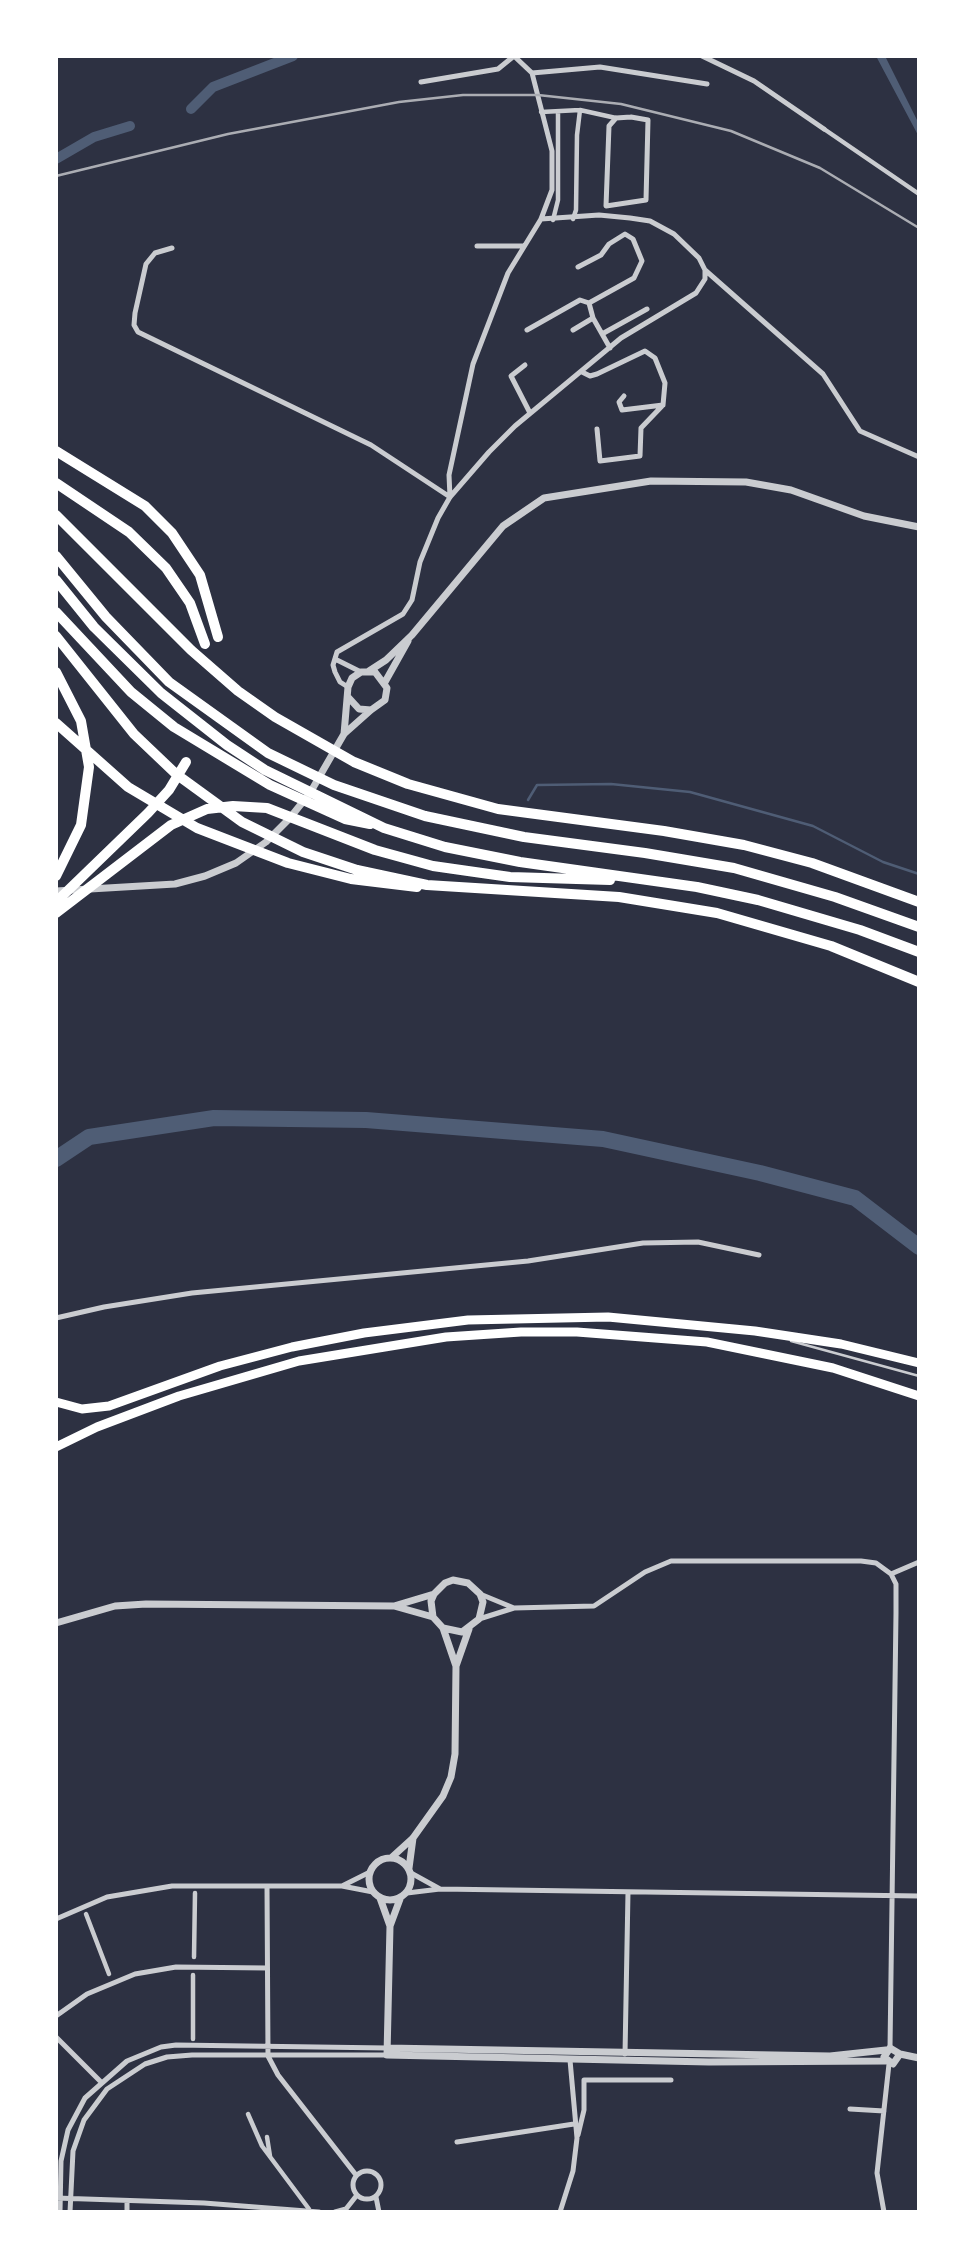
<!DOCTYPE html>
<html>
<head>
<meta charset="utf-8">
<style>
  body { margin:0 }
  #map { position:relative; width:975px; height:2268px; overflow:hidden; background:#2d3142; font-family:Cabin,sans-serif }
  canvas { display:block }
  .frame { position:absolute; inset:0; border:58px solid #fff; pointer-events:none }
</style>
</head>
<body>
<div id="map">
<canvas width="975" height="2268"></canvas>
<div class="frame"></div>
</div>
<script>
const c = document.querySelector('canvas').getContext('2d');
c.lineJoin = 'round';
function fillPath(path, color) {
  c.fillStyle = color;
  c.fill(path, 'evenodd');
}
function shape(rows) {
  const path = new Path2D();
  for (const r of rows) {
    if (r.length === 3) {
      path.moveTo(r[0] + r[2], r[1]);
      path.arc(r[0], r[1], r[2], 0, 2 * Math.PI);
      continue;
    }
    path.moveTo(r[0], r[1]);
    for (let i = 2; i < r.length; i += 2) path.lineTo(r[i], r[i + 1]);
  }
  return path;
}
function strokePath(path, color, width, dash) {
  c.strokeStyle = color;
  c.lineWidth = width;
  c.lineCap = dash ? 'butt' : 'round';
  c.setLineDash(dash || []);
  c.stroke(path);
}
const water = shape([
  [876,56,885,56,919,124,919,137],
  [95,1136,74,1155,56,1167,56,1154]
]);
const stream = shape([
  [528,800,537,785,611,784,690,792,813,826,883,862,919,874]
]);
const canal = shape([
  [191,109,213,87,293,56],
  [56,159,94,137,130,126]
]);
const river = shape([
  [56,1159,89,1137,214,1118,366,1120,603,1139,760,1173,855,1198,919,1247]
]);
const service = shape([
  [791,1341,919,1376]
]);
const pedestrian = shape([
  [541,112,580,110,616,118],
  [824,129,919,194],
  [573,219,576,210,577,135,580,110],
  [553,220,558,200,558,113],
  [86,1914,109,1974],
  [194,1957,195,1893],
  [193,2039,193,1975],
  [248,2114,262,2146,309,2209],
  [267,2137,270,2156]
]);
const minor = shape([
  [514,56,532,73,600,67,707,84],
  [702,56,754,81,824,129],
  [421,82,498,69,514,56],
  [631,117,648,120,646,200,606,206,609,126,616,118,631,117],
  [541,219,599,215,630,218,650,221,674,234,699,258,705,270,823,374,860,431,919,457],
  [477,246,523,246],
  [172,248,155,253,146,264,135,313,134,325,138,332,371,445,450,497],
  [589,303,593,318,610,348],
  [527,330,580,300,589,303,634,278,642,261,633,239,625,234,609,244,601,255,578,267],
  [573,330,593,318],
  [602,334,647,309],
  [525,365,511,376,530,413],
  [582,372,590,376,597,374,645,351,655,358,665,383,663,405,641,428,640,456,600,461,597,429],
  [624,396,619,402,622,410,663,405],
  [450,497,449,475,473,364,508,273,541,219,552,190,552,151,532,73],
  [335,659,361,672],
  [348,687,340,682,335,672,333,665,337,652,403,614,412,600,420,562,438,518,450,497,489,452,515,426,621,338,696,293,705,279,705,270],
  [56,1318,104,1307,192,1293,528,1261,643,1243,698,1242,759,1255],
  [891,1574,919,1562],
  [480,1594,514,1608],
  [479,1619,514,1608,594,1606,645,1572,671,1561,861,1561,876,1563,891,1574,896,1584,896,1613,890,2048],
  [411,1873,440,1889],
  [267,1886,268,2056,278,2075,356,2175],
  [342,1886,370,1872],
  [407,1893,440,1889,919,1896],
  [56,1919,107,1897,172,1886,342,1886,373,1892],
  [56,2016,87,1994,135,1974,176,1967,267,1968],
  [56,2037,101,2082],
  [625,2054,628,1892],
  [850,2109,884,2111],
  [578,2135,584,2110,584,2080,671,2080],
  [457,2142,574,2124],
  [367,2185,14],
  [376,2197,379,2212],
  [56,2198,204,2203,319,2212],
  [60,2212,61,2161,68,2130,85,2098,127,2061,161,2047,176,2045,387,2048],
  [70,2212,73,2151,84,2120,107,2089,145,2064,167,2057,192,2055,387,2055],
  [127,2212,127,2201],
  [335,2212,346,2209,357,2195],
  [560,2212,573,2171,577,2138,570,2060],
  [884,2212,877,2173,889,2064]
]);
const tertiary = shape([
  [369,671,386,660,412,635,503,526,544,498,651,481,746,482,791,490,864,516,919,527],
  [385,682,408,641],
  [344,734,348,687,352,678,361,672,375,672,387,688,385,700,371,710,359,709,348,697],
  [56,891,175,884,205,876,236,863,266,842,289,819,310,793,344,734,371,710],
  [394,1606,434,1594],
  [56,1623,115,1606,146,1604,394,1606,433,1617],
  [456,1666,469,1629],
  [390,1879,21],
  [391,1858,413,1838,443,1796,451,1777,455,1754,456,1666,443,1628,433,1617,431,1601,434,1594,445,1583,453,1580,468,1583,480,1594,483,1602,479,1619,462,1632,443,1628],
  [409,1868,413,1838],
  [380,1898,390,1926],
  [400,1899,390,1926,387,2055,709,2062,886,2061],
  [387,2048,830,2056,886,2050],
  [900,2054,893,2064,884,2057,890,2048,900,2054,919,2058]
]);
const primary = shape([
  [56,1402,82,1409,109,1406,220,1366,292,1347,364,1333,468,1320,608,1317,755,1331,841,1344,919,1363],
  [56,1447,97,1427,179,1396,299,1361,446,1337,521,1332,577,1332,707,1342,833,1368,919,1396]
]);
const motorway = shape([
  [56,451,145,506,172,533,200,575,218,637],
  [56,483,129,532,166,568,190,603,205,644],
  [56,515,191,650,238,691,275,717,354,762,408,784,498,809,664,831,744,845,812,863,919,902],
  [56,556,106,617,169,682,268,753,334,785,425,816,524,837,645,853,734,868,835,897,919,927],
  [56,580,94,627,161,693,227,745,265,770,384,828,445,847,520,862,697,887,758,900,860,930,919,952],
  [56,612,131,692,174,727,270,785,345,819,370,824],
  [56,636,134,734,176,774,242,822,303,852,357,870,427,885,619,897,717,913,831,946,919,982],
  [56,672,81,721,89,767,81,825,56,876],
  [56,723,128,787,197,828,288,863,351,879,417,887],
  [56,902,148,813,169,790,186,762],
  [56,913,171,825,207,809,233,806,267,808,375,850,433,866,510,877,610,880]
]);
const rail = shape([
  [56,176,228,134,399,102,463,95,538,95,621,104,731,131,820,168,919,228]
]);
fillPath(water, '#4f5d75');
strokePath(stream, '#4f5d75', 2.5);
strokePath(canal, '#4f5d75', 10);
strokePath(river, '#4f5d75', 16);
strokePath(service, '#caccd0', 2.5);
strokePath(pedestrian, '#caccd0', 4.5);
strokePath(minor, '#caccd0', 5);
strokePath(tertiary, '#caccd0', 7);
strokePath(primary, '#fff', 9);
strokePath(motorway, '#fff', 10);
strokePath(rail, '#abadb3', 2.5);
</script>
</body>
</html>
